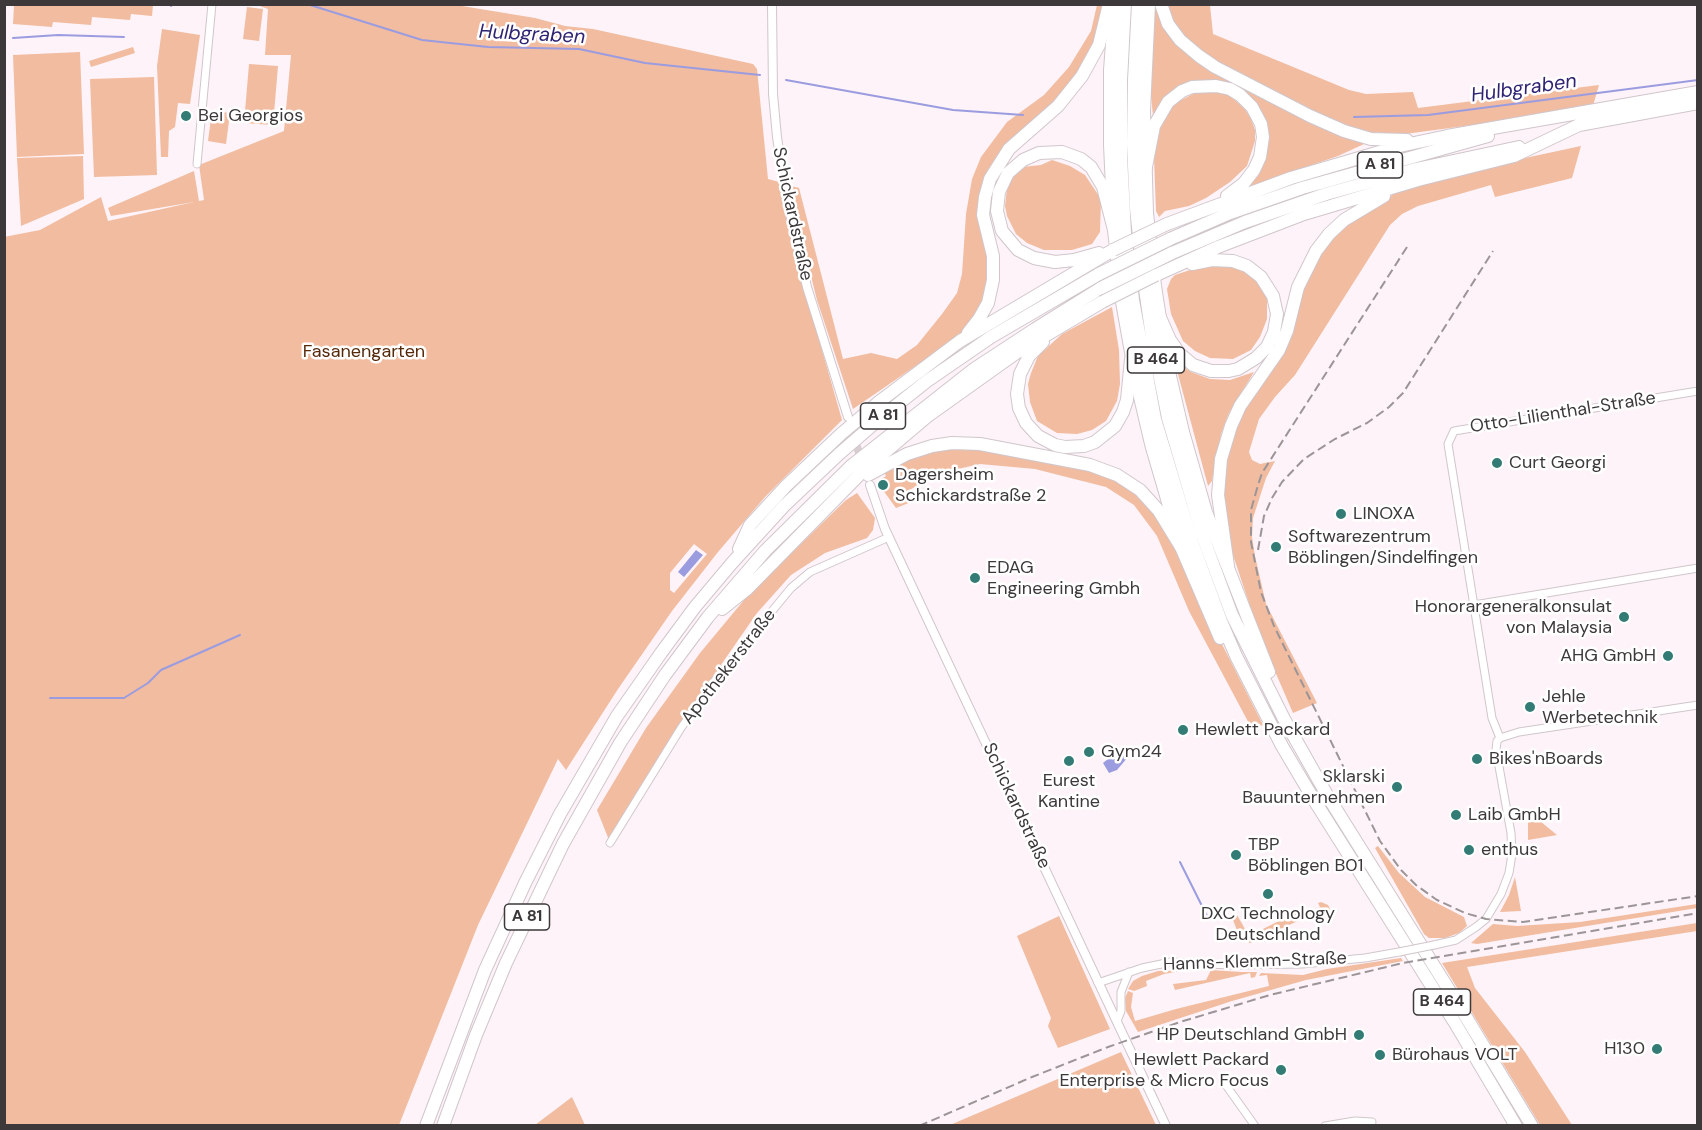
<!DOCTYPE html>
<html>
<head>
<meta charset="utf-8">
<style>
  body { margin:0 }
  #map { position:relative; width:1702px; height:1130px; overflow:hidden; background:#fef3f8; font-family:"DM Sans",sans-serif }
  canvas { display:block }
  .frame { position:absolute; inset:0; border:6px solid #3d393b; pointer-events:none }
</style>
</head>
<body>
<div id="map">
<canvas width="1702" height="1130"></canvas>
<div class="frame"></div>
</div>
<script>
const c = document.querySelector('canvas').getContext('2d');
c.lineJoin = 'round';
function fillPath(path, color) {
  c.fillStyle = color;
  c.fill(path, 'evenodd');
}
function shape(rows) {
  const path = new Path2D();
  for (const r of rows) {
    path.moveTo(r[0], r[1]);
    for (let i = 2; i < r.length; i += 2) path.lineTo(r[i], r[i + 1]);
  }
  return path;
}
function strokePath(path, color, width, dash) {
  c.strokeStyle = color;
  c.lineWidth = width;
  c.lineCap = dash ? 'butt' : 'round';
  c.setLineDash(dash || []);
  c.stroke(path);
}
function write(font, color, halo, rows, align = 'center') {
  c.font = font + ' "DM Sans",sans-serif';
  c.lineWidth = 5;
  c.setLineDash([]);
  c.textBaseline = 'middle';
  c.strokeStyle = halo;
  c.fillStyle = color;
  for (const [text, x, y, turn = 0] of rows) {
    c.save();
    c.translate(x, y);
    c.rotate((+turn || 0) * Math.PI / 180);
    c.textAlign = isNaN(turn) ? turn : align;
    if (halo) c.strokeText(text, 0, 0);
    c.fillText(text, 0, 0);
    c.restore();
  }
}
const green = shape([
  [14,5,14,4,153,5,152,16,131,14,130,20,92,17,91,25,53,22,52,27,13,24],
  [257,5,456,5,535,18,565,26,593,29,753,64,757,69,768,179,779,182,800,273,842,420,765,497,718,552,672,611,618,689,566,770,558,759,478,925,399,1125,5,1125,4,237,40,230,101,197,108,221,194,202,111,216,108,208,194,171,199,201,204,200,199,165,284,131,291,55,265,55,268,9],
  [694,544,707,554,674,593,670,590,670,573],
  [1097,5,1107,5,1095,48,1069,87,1044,111,1013,137,997,156,987,171,982,185,980,195,990,265,982,306,963,331,949,343,853,409,817,300,799,228,791,186,799,188,843,359,871,353,897,359,917,345,942,314,957,293,962,274,966,214,972,179,981,157,1007,122,1044,95,1069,67,1091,31],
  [1155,5,1176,40,1362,141,1364,144,1338,156,1242,189,1261,168,1267,152,1267,131,1259,109,1218,81,1199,81,1187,84,1153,116,1150,85],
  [1166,5,1210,5,1213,34,1349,90,1366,94,1413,92,1418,108,1599,85,1592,109,1405,134,1366,132,1336,123,1222,66,1190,44,1172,20],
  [247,7,263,9,259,41,243,39],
  [162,29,200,35,190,104,178,103,175,127,169,131,168,157,161,157,157,66],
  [133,47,135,53,91,67,89,61],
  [80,52,84,154,17,157,13,55],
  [249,64,278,66,273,125,244,123],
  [154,77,157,175,94,177,90,79],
  [1210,90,1228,94,1245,109,1251,119,1255,130,1255,141,1247,166,1230,182,1206,198,1189,206,1165,211,1159,217,1156,211,1154,158,1161,124,1175,103,1197,92],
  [212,111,230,113,226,144,208,141],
  [1581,146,1572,178,1495,197,1491,185,1418,206,1402,214,1390,225,1295,375,1275,397,1259,419,1249,452,1252,460,1260,464,1275,461,1266,478,1253,518,1252,537,1255,556,1266,604,1317,703,1293,713,1261,639,1231,549,1224,513,1224,470,1240,416,1282,354,1307,274,1335,233,1397,192,1511,161],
  [83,156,84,199,21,226,17,158],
  [1052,160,1070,166,1085,175,1101,199,1100,232,1092,244,1072,250,1044,250,1027,243,1016,234,1007,216,1005,206,1007,189,1010,179,1022,167,1041,165],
  [1205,265,1233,266,1250,273,1267,293,1267,319,1260,337,1251,350,1233,359,1210,358,1195,351,1183,341,1171,314,1167,289,1171,279,1175,275],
  [1112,307,1119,350,1120,384,1117,401,1106,421,1092,430,1077,434,1057,433,1037,421,1030,402,1028,384,1031,373,1038,356,1062,334],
  [1177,362,1191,372,1210,379,1230,380,1254,372,1229,413,1221,434,1212,481,1208,486,1175,363],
  [969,446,1080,464,1128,484,1165,524,1193,587,1263,725,1252,729,1189,611,1157,536,1134,505,1106,487,1035,469,980,464,944,472,925,481,906,492,911,502,896,508,877,482,886,476,884,472,917,452],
  [857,493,875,518,873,530,867,538,825,553,791,575,757,613,698,698,609,840,597,810,646,728,700,653,749,594,846,500],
  [1535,817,1557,835,1528,840,1528,822],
  [1378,846,1399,873,1425,897,1464,917,1467,926,1459,933,1445,938,1429,938,1424,934,1375,848],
  [1515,877,1521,911,1500,912,1509,895],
  [1321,902,1328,905,1330,909,1328,912,1326,908,1250,943,1240,938,1233,920,1233,916,1237,915,1249,936,1297,912,1300,916,1320,907,1318,903],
  [1697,904,1697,908,1477,944,1471,943,1493,924,1517,926,1580,922],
  [1059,916,1110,1029,1058,1048,1048,1026,1051,1018,1017,936],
  [1697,923,1697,931,1467,967,1475,988,1525,1052,1572,1125,1540,1125,1442,963],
  [1401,958,1403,961,1306,980,1232,1001,1138,1032,1126,1011,1125,998,1128,991,1133,993,1131,1007,1135,1021,1176,1009,1269,986,1267,975,1259,976,1261,973,1303,975,1327,969],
  [1186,970,1164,974,1146,981,1147,986,1134,991,1128,989,1133,981,1142,976,1158,971],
  [1211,970,1241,972,1257,972,1255,977,1251,978,1250,973,1175,990,1173,984,1206,980],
  [1121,1052,1156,1125,950,1125],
  [572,1097,585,1125,535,1125]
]);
const water = shape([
  [696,550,703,555,684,577,678,572],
  [1121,750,1125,752,1128,757,1117,770,1109,773,1103,763,1113,755,1112,752]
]);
const stream = shape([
  [307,4,422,40,488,47,579,49,645,63,760,75],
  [171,6,174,4],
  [13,38,58,35,124,37],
  [786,80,953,110,1023,115],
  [1354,117,1428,115,1698,80],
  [50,698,124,698,148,683,161,670,240,635],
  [1180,862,1209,920]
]);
const tertiaryTunnel = shape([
  [849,423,862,462]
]);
const minor = shape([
  [197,164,212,4],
  [1474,605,1698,568],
  [1500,738,1492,718,1448,444,1454,431,1698,391],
  [610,843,681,728,716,679,791,588,810,572,889,537],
  [1434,945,1456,940,1476,927,1486,919,1501,894,1509,873,1512,854,1511,833,1496,750,1497,741,1500,738,1519,732,1698,705],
  [1098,983,1142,968,1171,962,1229,965,1302,964,1365,958,1399,952],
  [1117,1021,1121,1011,1121,992,1129,972],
  [1223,1081,1255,1126],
  [1325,1126,1355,1121,1372,1122]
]);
const tertiary = shape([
  [772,4,773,94,777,137,786,197,807,287,848,417],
  [870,485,885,529,1166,1126]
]);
const trunk = shape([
  [1115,4,1110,70,1110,145,1114,230,1122,302,1136,380,1151,444,1181,547,1220,638],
  [1125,4,1121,81,1121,157,1125,233,1133,300,1155,419,1192,542,1221,621,1236,656,1282,746,1314,800,1455,1023,1516,1126],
  [1138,4,1134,80,1133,144,1136,208,1143,275,1152,337,1168,418,1203,537,1232,615,1284,719,1327,795,1466,1017,1532,1126],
  [1149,4,1144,111,1147,213,1155,286,1167,363,1183,432,1206,512,1269,672]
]);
const motorway = shape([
  [1161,4,1168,24,1180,40,1199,56,1215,67,1310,116,1344,131,1371,139,1407,140],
  [1145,172,1154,126,1168,102,1182,91,1192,87,1216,86,1230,89,1240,95,1252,107,1261,124,1263,137,1260,157,1254,170,1244,183,1227,196],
  [1167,224,1291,178,1400,146,1447,136,1698,92],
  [1170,239,1230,213,1302,188,1488,136],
  [1099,253,1074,260,1055,262,1034,258,1018,250,1002,231,997,211,999,192,1008,173,1023,160,1039,153,1062,152,1081,159,1091,167,1103,187,1114,230],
  [1172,253,1245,222,1326,194,1416,169,1519,147],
  [1156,275,1218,247,1304,214,1418,180,1514,156,1579,125,1698,103],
  [1159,315,1170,340,1179,353,1193,365,1211,371,1229,371,1238,369,1256,358,1267,347,1274,332,1277,314,1273,296,1261,277,1247,266,1233,261,1212,260,1192,264],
  [968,333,979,319,988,303,993,280,993,256,983,215,985,197,990,179,1009,149,1058,106,1082,76,1099,45,1109,4],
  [1043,342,1029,356,1020,374,1017,394,1019,408,1026,423,1038,436,1055,445,1065,447,1084,446,1095,442,1115,426,1123,412,1127,400,1131,359],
  [868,475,907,454,932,446,952,443,980,444,1090,465,1117,475,1140,490,1159,511,1181,547],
  [739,549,750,525,786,486,841,434,880,401,960,341,1113,250],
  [1228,566,1218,495,1221,459,1231,426,1240,406,1279,350,1287,331,1298,287,1316,251,1329,234,1344,220,1384,196],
  [722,609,747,589,863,471,929,415,1016,353,1102,302],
  [426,1126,485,970,526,881,560,814,617,716,661,653,695,607,732,563,784,506,839,454,883,416,927,381,991,337,1099,274],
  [443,1126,476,1035,506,963,563,844,620,743,665,675,708,617,765,551,851,466,974,369,1035,329,1101,288]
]);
const rail = shape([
  [1407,247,1262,473,1258,485,1251,510,1251,542,1261,592,1274,626,1380,841,1401,870,1416,885,1437,900,1465,913,1486,919,1523,922,1698,896],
  [1258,550,1264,516,1272,498,1282,482,1304,459,1335,439,1367,423,1389,407,1403,393,1493,251],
  [919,1126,1032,1077,1108,1047,1180,1022,1270,995,1403,963,1698,913]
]);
const minorBridge = shape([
  [1399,952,1434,945]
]);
const motorwayBridge = shape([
  [1113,250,1167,224],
  [1099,274,1170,239],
  [1101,288,1172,253],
  [1102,302,1156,275]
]);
const markers = [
  [186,116,6,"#337b75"],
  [1497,463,6,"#337b75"],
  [883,485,6,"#337b75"],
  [1341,514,6,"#337b75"],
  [1276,547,6,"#337b75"],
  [975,578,6,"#337b75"],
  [1624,617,6,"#337b75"],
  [1668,656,6,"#337b75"],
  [1530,707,6,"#337b75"],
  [1183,730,6,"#337b75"],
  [1089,752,6,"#337b75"],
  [1477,759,6,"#337b75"],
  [1069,761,6,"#337b75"],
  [1397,787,6,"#337b75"],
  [1456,815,6,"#337b75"],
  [1469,850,6,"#337b75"],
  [1236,855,6,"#337b75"],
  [1268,894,6,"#337b75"],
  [1359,1035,6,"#337b75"],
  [1657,1049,6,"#337b75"],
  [1380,1055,6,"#337b75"],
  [1281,1070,6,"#337b75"]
];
const shields = [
  [1380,165,45],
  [1156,360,57],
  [883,416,45],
  [527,917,45],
  [1442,1002,57]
];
const shieldNames = [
  ["A 81",1380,165],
  ["B 464",1156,360],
  ["A 81",883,416],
  ["A 81",527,917],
  ["B 464",1442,1002]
];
const poiNames = [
  ["Bei Georgios",198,116],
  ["Curt Georgi",1509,463],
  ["Dagersheim",895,475],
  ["Schickardstraße 2",895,496],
  ["LINOXA",1353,514],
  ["Softwarezentrum",1288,537],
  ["Böblingen/Sindelfingen",1288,558],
  ["EDAG",987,568],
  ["Engineering Gmbh",987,589],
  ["Honorargeneralkonsulat",1612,607,"right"],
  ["von Malaysia",1612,628,"right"],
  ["AHG GmbH",1656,656,"right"],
  ["Jehle",1542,697],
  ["Werbetechnik",1542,718],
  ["Hewlett Packard",1195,730],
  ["Gym24",1101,752],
  ["Bikes'nBoards",1489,759],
  ["Sklarski",1385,777,"right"],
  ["Bauunternehmen",1385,798,"right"],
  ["Eurest",1069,781,"center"],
  ["Kantine",1069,802,"center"],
  ["Laib GmbH",1468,815],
  ["TBP",1248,845],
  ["Böblingen B01",1248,866],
  ["enthus",1481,850],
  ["DXC Technology",1268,914,"center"],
  ["Deutschland",1268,935,"center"],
  ["HP Deutschland GmbH",1347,1035,"right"],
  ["H130",1645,1049,"right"],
  ["Bürohaus VOLT",1392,1055],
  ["Hewlett Packard",1269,1060,"right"],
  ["Enterprise & Micro Focus",1269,1081,"right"]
];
const streetNames = [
  ["Schickardstraße",792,214,78],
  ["Otto-Lilienthal-Straße",1563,413,-9],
  ["Apothekerstraße",729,667,-52],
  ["Schickardstraße",1016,806,65],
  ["Hanns-Klemm-Straße",1255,962,-2]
];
const parkNames = [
  ["Fasanengarten",364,352]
];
const waterNames = [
  ["Hulbgraben",532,35,3],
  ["Hulbgraben",1524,89,-8]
];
fillPath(green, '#f1bca0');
fillPath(water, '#9b9ce0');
strokePath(stream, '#9b9ce0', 2);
strokePath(tertiaryTunnel, '#d7ced2', 8, [8, 4]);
strokePath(minor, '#d0c6cb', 9);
strokePath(tertiary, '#d0c6cb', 10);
strokePath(trunk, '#d0c6cb', 14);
strokePath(motorway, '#d0c6cb', 14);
strokePath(minor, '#fff', 7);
strokePath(tertiary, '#fff', 8);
strokePath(trunk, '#fff', 12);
strokePath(motorway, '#fff', 12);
strokePath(rail, '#9c9598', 2, [9, 4.5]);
strokePath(minorBridge, '#d0c6cb', 9, []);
strokePath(motorwayBridge, '#d0c6cb', 14, []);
strokePath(minorBridge, '#fff', 7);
strokePath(motorwayBridge, '#fff', 12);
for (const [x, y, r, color] of markers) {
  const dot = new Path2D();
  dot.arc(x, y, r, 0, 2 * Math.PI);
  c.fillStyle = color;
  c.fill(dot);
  strokePath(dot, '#fff', 2);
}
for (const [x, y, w] of shields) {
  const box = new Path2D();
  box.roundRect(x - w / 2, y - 13, w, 26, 4.5);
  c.fillStyle = '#fff';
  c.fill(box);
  strokePath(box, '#3d393b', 1.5);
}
write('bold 16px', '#3d393b', null, shieldNames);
write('18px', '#3d393b', '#fff', poiNames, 'left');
write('18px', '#3d393b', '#fff', streetNames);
write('18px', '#56290b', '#fff', parkNames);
write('italic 20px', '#2f2473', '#fff', waterNames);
</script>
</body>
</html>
